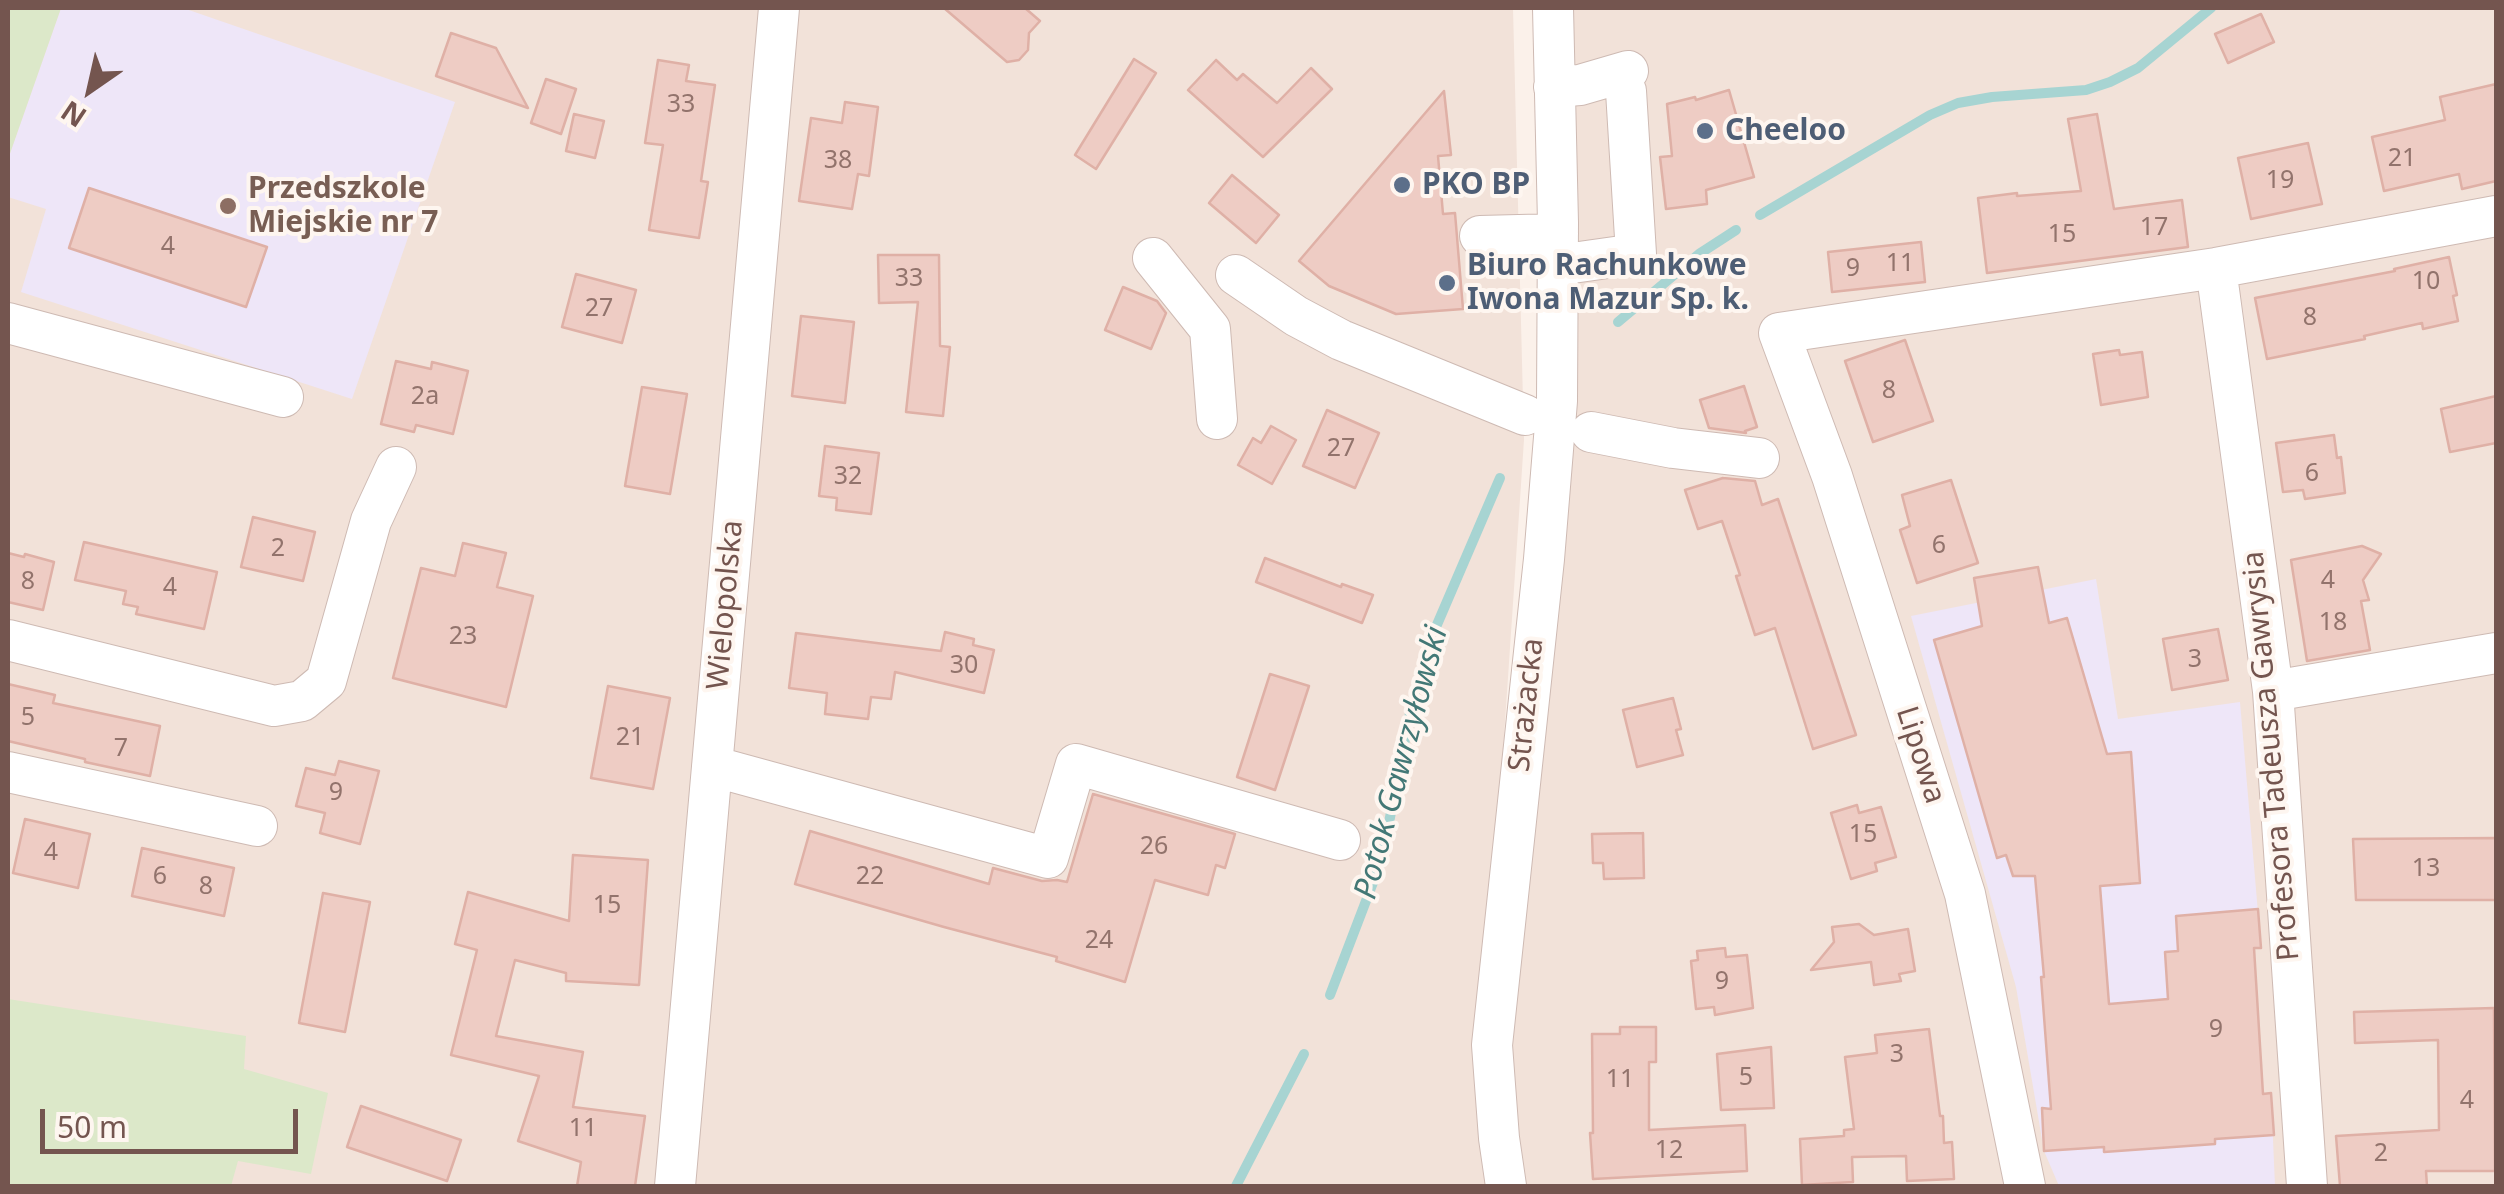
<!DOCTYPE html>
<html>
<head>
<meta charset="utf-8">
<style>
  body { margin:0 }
  #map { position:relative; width:2504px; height:1194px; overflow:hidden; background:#fbf1ea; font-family:"Noto Sans",sans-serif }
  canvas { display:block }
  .frame { position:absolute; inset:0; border:10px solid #74554f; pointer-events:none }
  .north { position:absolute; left:40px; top:40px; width:100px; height:100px; -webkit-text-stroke:8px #fef6f0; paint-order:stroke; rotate:214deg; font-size:28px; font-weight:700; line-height:40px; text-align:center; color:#74554f }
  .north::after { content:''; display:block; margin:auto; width:35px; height:45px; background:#74554f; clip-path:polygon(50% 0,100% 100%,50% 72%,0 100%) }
  .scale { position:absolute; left:40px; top:1109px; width:258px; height:45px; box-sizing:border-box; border:5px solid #74554f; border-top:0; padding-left:12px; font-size:30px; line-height:35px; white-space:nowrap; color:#74554f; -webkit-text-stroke:8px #fef6f0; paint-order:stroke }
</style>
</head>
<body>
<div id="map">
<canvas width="2504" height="1194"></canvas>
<div class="frame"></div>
<div class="north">N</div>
<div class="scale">50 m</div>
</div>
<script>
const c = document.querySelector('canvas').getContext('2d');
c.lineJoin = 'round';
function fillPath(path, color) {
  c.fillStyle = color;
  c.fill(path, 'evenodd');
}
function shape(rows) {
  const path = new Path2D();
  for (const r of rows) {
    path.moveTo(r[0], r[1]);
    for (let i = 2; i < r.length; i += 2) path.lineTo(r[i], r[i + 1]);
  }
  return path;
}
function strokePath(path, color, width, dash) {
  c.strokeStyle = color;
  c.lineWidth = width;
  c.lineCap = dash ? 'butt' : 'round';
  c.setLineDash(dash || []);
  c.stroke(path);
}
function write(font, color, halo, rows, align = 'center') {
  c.font = font + ' "Noto Sans",sans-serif';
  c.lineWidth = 8;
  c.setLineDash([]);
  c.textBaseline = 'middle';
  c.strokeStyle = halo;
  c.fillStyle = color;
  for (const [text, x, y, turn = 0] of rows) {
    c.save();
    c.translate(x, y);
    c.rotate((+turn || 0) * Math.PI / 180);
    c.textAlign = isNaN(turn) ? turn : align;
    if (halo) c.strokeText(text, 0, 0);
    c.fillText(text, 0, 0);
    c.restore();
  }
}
const residential = shape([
  [8,8,1513,8,1524,440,1481,1078,1494,1186,8,1186],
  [1564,8,2496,8,2496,1186,1521,1186,1506,1085]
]);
const education = shape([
  [61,8,183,8,455,102,352,399,21,292,46,209,8,197,8,159],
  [2096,579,2118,719,2240,702,2261,948,2254,949,2263,1093,2271,1093,2275,1186,2059,1186,2044,1151,2016,987,1911,616]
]);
const green = shape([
  [8,8,61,8,8,159],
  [8,999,246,1036,244,1069,328,1093,311,1174,238,1161,231,1186,8,1186]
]);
const stream = shape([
  [1760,215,1930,115,1958,103,1992,97,2086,90,2110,82,2138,68,2211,8],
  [1618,322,1699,254,1736,230],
  [1330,995,1382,859,1412,703,1436,627,1500,478],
  [1236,1186,1304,1054]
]);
const building = shape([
  [944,8,1025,8,1040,21,1029,33,1028,50,1019,60,1007,62,944,8],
  [2261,14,2274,42,2228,63,2215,34,2261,14],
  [451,33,496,48,528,108,436,76,451,33],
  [1134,59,1156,73,1096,169,1075,155,1134,59],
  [658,60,689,65,686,81,715,85,701,181,708,182,699,238,649,230,663,145,645,143,658,60],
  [1216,60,1237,80,1243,74,1277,103,1311,68,1332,89,1263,157,1188,90,1216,60],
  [546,79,576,89,561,134,531,123,546,79],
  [2496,84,2496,181,2462,189,2459,174,2384,191,2372,137,2445,120,2440,97,2496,84],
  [1729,90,1754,177,1706,190,1707,204,1666,209,1660,157,1672,156,1667,104,1695,97,1696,100,1729,90],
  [1444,91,1451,155,1438,156,1443,214,1455,213,1463,309,1396,314,1329,286,1299,261,1444,91],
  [845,102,878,107,869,176,858,174,852,209,799,201,811,118,842,123,845,102],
  [574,114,604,121,595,158,566,151,574,114],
  [2097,114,2114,209,2182,200,2188,247,1987,273,1978,198,2017,193,2017,196,2081,191,2068,119,2097,114],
  [2308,143,2322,204,2251,219,2238,158,2308,143],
  [1232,175,1279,215,1256,243,1209,203,1232,175],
  [89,188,267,247,246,307,69,248,89,188],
  [1921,242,1925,282,1832,292,1828,252,1921,242],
  [878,255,939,255,940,346,950,347,943,416,906,412,918,302,879,303,878,255],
  [2449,257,2457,295,2453,296,2458,321,2423,329,2422,323,2364,336,2365,339,2267,359,2255,298,2395,271,2394,269,2449,257],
  [576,274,636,290,622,343,562,327,576,274],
  [1123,287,1157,301,1166,313,1151,349,1105,330,1123,287],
  [801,316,854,322,845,403,792,396,801,316],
  [1905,340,1933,421,1873,442,1845,361,1905,340],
  [2119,350,2120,355,2142,352,2148,397,2101,405,2093,354,2119,350],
  [396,361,431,369,432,362,468,371,453,434,416,425,414,432,381,424,396,361],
  [1744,386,1757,427,1745,431,1746,433,1709,428,1700,400,1744,386],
  [642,387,687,394,670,494,625,486,642,387],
  [2496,396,2496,443,2450,452,2441,409,2496,396],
  [1327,410,1379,433,1355,488,1303,466,1327,410],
  [1271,426,1296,440,1272,484,1238,465,1253,438,1261,443,1271,426],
  [2334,435,2337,458,2341,457,2345,493,2305,499,2303,490,2283,492,2276,443,2334,435],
  [825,446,879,453,871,514,836,510,837,498,819,496,825,446],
  [1723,478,1755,481,1762,505,1778,499,1856,735,1813,749,1775,628,1755,635,1736,576,1740,575,1722,521,1698,529,1685,490,1723,478],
  [1951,480,1978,563,1917,583,1900,530,1910,526,1902,495,1951,480],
  [253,517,315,532,303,581,241,567,253,517],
  [84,542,217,572,204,629,136,614,138,607,123,604,126,591,75,580,84,542],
  [463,543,506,553,497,587,533,596,506,707,393,678,421,568,455,576,463,543],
  [2362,546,2381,554,2363,580,2369,600,2361,601,2370,650,2307,661,2291,560,2362,546],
  [8,553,24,557,25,554,54,562,43,610,8,602,8,553],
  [1265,558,1341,587,1342,584,1373,595,1362,623,1256,582,1265,558],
  [2038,567,2049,623,2067,618,2107,754,2131,752,2140,883,2100,886,2109,1004,2168,999,2165,952,2178,951,2176,916,2258,909,2261,948,2254,948,2263,1094,2271,1093,2274,1135,2215,1139,2215,1144,2104,1152,2104,1147,2044,1151,2042,1108,2051,1109,2041,977,2044,977,2035,876,2013,876,2006,855,1997,858,1934,640,1982,626,1974,578,2038,567],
  [2218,629,2228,680,2172,690,2163,639,2218,629],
  [945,632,974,639,973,645,994,650,984,693,895,672,891,699,871,697,868,719,825,714,827,693,789,688,796,633,941,651,945,632],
  [1270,674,1309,686,1275,790,1237,777,1270,674],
  [8,684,55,695,53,703,160,726,150,776,85,762,85,759,8,741,8,684],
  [608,686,670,698,653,789,591,778,608,686],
  [1673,698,1681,729,1676,730,1683,755,1637,767,1623,710,1673,698],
  [339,761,379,771,360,844,320,833,325,813,296,806,306,768,335,775,339,761],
  [1093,794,1235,834,1225,868,1216,865,1208,895,1155,880,1125,982,1056,961,1057,957,944,927,795,884,810,831,989,884,993,868,1042,881,1057,880,1067,882,1093,794],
  [1857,805,1859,813,1881,807,1896,857,1875,863,1877,871,1851,879,1831,813,1857,805],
  [25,819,90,834,78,888,13,873,25,819],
  [1643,833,1644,878,1604,879,1603,863,1593,863,1592,834,1643,833],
  [2496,838,2496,900,2356,900,2353,839,2496,838],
  [142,848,234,868,224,916,132,896,142,848],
  [573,855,648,860,639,985,566,981,566,973,515,960,496,1036,583,1052,573,1107,645,1116,635,1186,577,1186,581,1162,518,1141,539,1076,451,1055,477,950,455,944,468,892,569,921,573,855],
  [323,893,370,902,345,1032,299,1023,323,893],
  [1859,924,1874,935,1908,929,1915,971,1899,974,1901,981,1874,985,1871,962,1811,970,1834,942,1832,927,1859,924],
  [1725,948,1726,957,1747,955,1753,1008,1715,1015,1714,1007,1696,1009,1691,961,1698,960,1697,951,1725,948],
  [2494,1008,2495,1171,2426,1171,2427,1186,2340,1186,2336,1136,2439,1130,2438,1040,2355,1043,2354,1012,2494,1008],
  [1620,1027,1656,1027,1656,1062,1649,1062,1649,1130,1745,1125,1747,1171,1593,1179,1590,1133,1593,1133,1592,1034,1620,1034,1620,1027],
  [1929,1029,1940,1116,1943,1116,1944,1143,1952,1142,1954,1179,1907,1181,1906,1156,1852,1157,1853,1182,1802,1185,1800,1139,1844,1136,1844,1130,1854,1129,1845,1057,1877,1053,1875,1035,1929,1029],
  [1771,1047,1774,1108,1721,1110,1717,1054,1771,1047],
  [361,1106,461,1140,447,1181,347,1147,361,1106]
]);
const minor = shape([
  [1554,87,1580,85,1628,71],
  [1480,236,1558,234],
  [1153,258,1210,329,1217,419],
  [1558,265,1636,254,1626,91],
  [2216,268,2273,691,2307,1186],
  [1236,275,1296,316,1341,340,1525,415],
  [8,323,283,397],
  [1591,432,1673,448,1759,458],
  [8,640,274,706,302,701,326,681,371,521,396,467],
  [2273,691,2496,653],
  [712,766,1048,858,1076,764,1340,840],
  [8,772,257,826],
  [675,1186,779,8],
  [1506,1186,1499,1138,1492,1045,1544,559,1557,401,1558,223,1553,8],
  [2025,1186,1965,894,1832,476,1779,333,2216,268,2496,216]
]);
const markers = [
  [1705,131,10,"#5c6f8a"],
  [1402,185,10,"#5c6f8a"],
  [228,206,10,"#8d6e63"],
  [1447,283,10,"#5c6f8a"]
];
const numberNames = [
  ["33",681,105],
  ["21",2402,159],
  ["38",838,161],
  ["19",2280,181],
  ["17",2154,228],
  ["15",2062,235],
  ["4",168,247],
  ["11",1900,264],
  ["9",1853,269],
  ["33",909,279],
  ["10",2426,282],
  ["27",599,309],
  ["8",2310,318],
  ["8",1889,391],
  ["2a",425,397],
  ["27",1341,449],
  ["6",2312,474],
  ["32",848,477],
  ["6",1939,546],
  ["2",278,549],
  ["4",2328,581],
  ["8",28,582],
  ["4",170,588],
  ["18",2333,623],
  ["23",463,637],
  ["3",2195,660],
  ["30",964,666],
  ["5",28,718],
  ["21",630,738],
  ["7",121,749],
  ["9",336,793],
  ["15",1863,835],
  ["26",1154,847],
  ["4",51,853],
  ["13",2426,869],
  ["6",160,877],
  ["22",870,877],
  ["8",206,887],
  ["15",607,906],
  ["24",1099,941],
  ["9",1722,982],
  ["9",2216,1030],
  ["3",1897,1055],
  ["5",1746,1078],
  ["11",1620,1080],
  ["4",2467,1101],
  ["11",583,1129],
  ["12",1669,1151],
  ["2",2381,1154]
];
const serviceNames = [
  ["Cheeloo",1725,131],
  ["PKO BP",1422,185],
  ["Biuro Rachunkowe",1467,266],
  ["Iwona Mazur Sp. k.",1467,300]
];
const educationNames = [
  ["Przedszkole",248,189],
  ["Miejskie nr 7",248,223]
];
const streetNames = [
  ["Wielopolska",726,605,-85],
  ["Strażacka",1527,705,-84],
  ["Lipowa",1920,755,72],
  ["Profesora Tadeusza Gawrysia",2272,756,-95]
];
const waterNames = [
  ["Potok Gawrzyłowski",1402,763,-75]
];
fillPath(residential, '#f2e2d9');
fillPath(education, '#eee6f8');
fillPath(green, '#dce8c9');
strokePath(stream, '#a7d4d2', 10);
fillPath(building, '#eeccc4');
strokePath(building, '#dfb0a6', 2.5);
strokePath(minor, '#cebab3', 42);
strokePath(minor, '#fff', 40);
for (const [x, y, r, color] of markers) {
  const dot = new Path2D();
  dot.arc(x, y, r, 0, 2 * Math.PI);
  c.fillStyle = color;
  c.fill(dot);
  strokePath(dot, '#fef6f0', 4);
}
write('25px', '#92736c', null, numberNames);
write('bold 30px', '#4e5e75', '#fef6f0', serviceNames, 'left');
write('bold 30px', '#785e54', '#fef6f0', educationNames, 'left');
write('30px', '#74554f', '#fef6f0', streetNames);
write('italic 32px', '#437876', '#fef6f0', waterNames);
</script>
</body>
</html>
